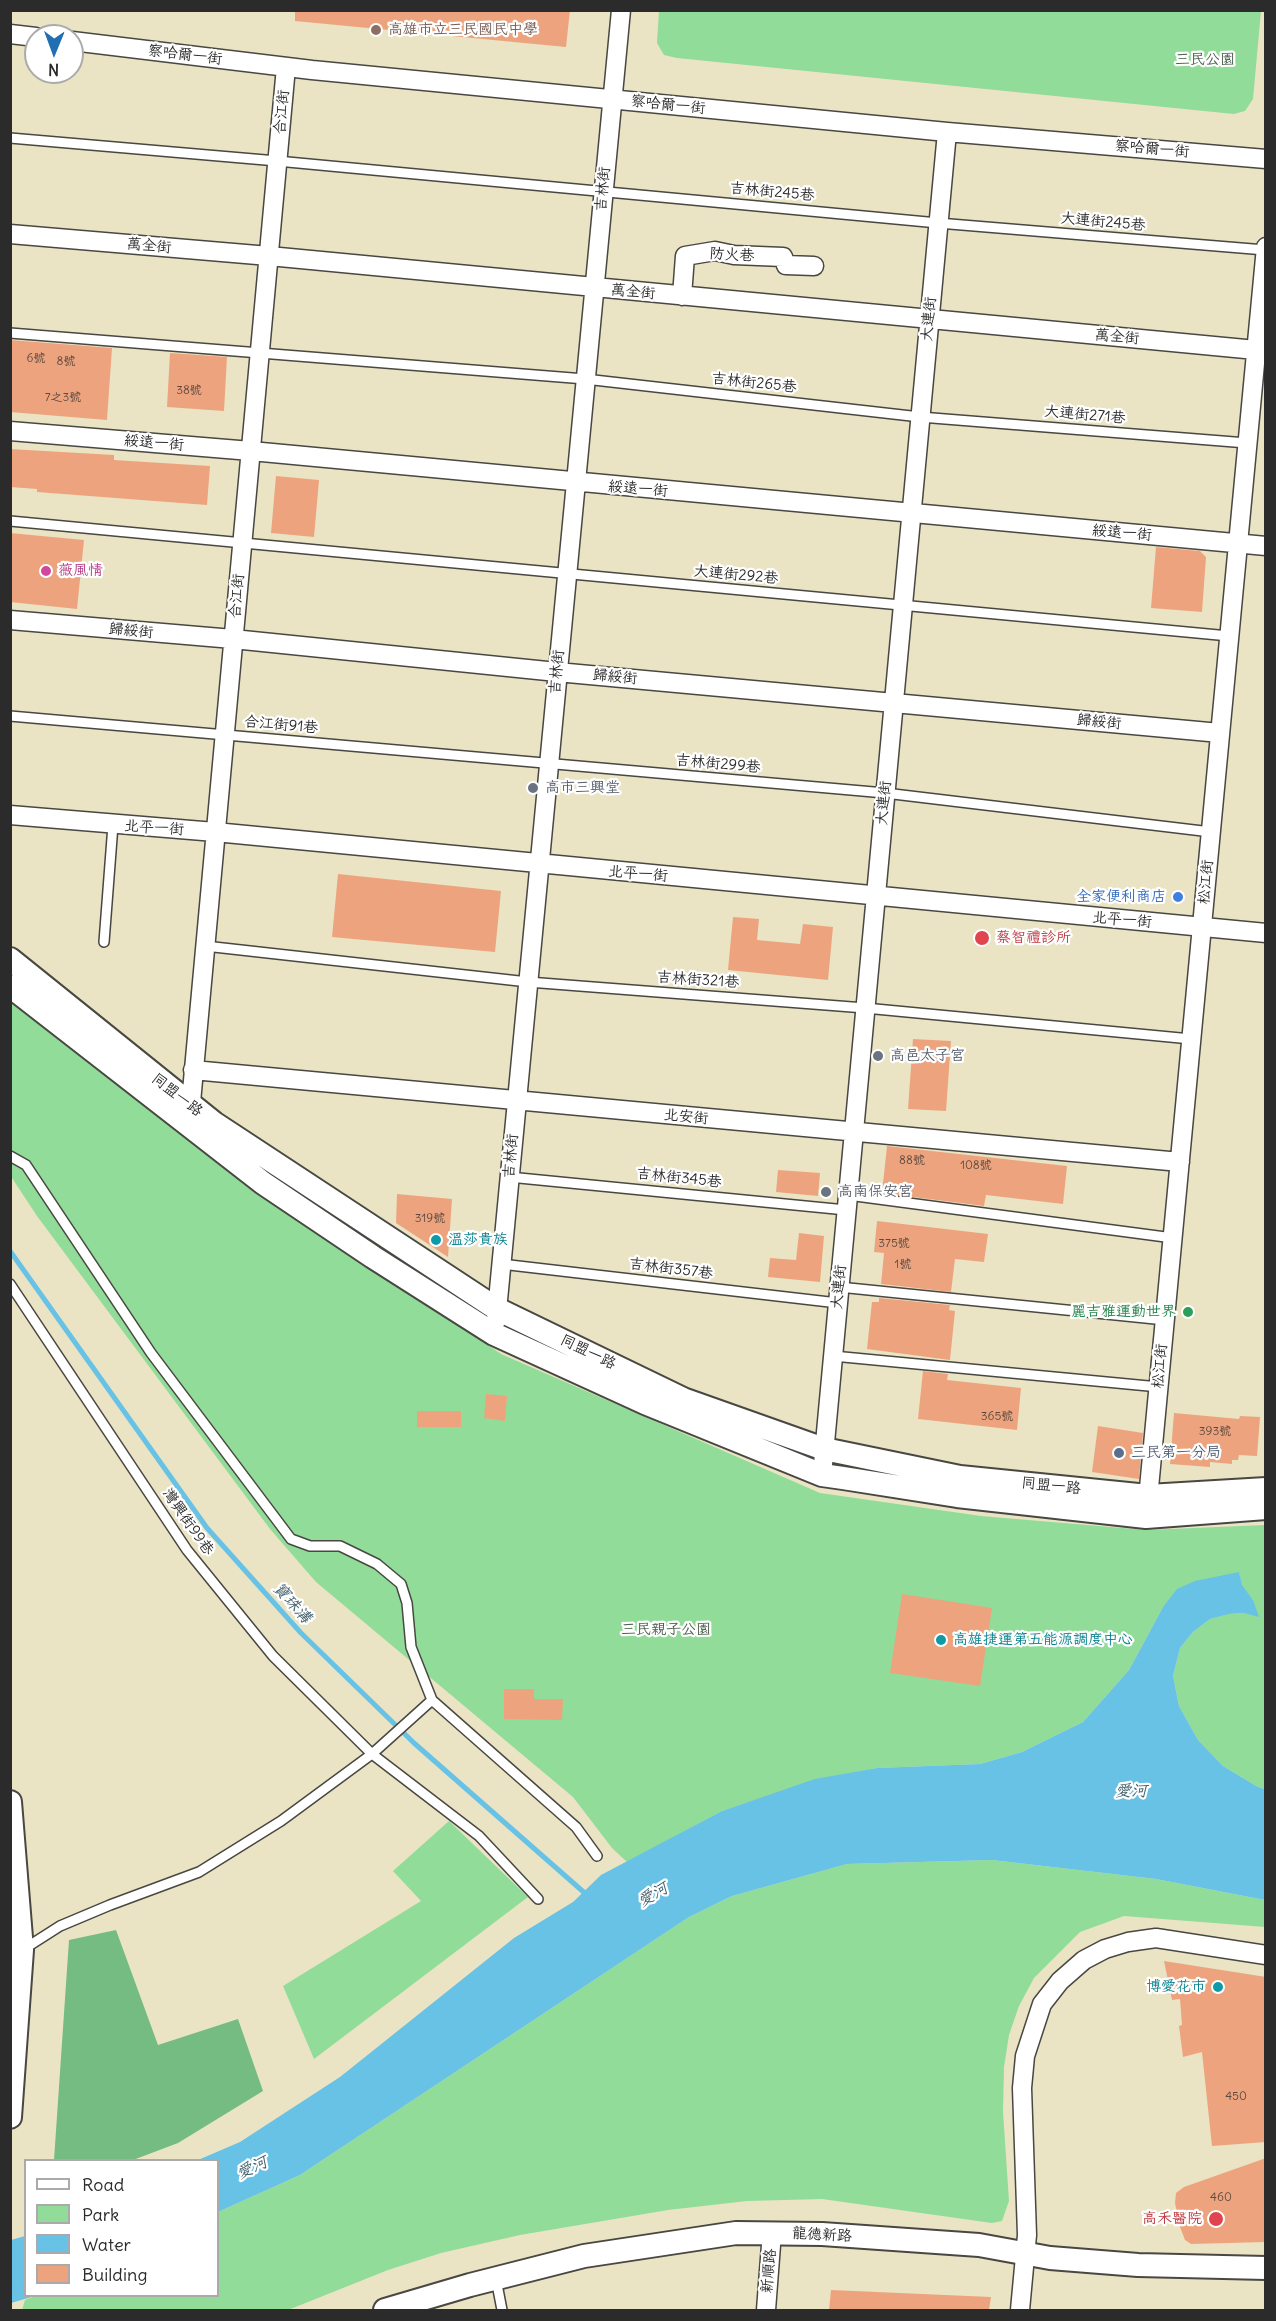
<!DOCTYPE html>
<html>
<head>
<meta charset="utf-8">
<style>
  body { margin:0 }
  #map { position:relative; width:1276px; height:2321px; overflow:hidden; background:#eae4c4; font-family:Delius,sans-serif }
  canvas { display:block }
  .frame { position:absolute; inset:0; border:12px solid #2b2b2b; pointer-events:none }
  .legend { position:absolute; left:24px; top:2159px; width:195px; height:138px; box-sizing:border-box; background:#fff; border:2px solid #aaa; margin:0; padding:8px 10px; list-style:none; font-size:18px; color:#2b2b2b }
  .legend li { display:flex; align-items:center; gap:12px; height:30px }
  .legend b { width:30px; border:2px solid #aaa }
  .north { position:absolute; left:24px; top:24px; width:60px; height:60px; box-sizing:border-box; background:#fff; border:2px solid #aaa; border-radius:50%; rotate:181deg; font-size:16px; font-weight:700; line-height:24px; text-align:center; color:#2b2b2b }
  .north::after { content:''; display:block; margin:auto; width:21px; height:27px; background:#1f6fb2; clip-path:polygon(50% 0,100% 100%,50% 72%,0 100%) }
</style>
</head>
<body>
<div id="map">
<canvas width="1276" height="2321"></canvas>
<div class="frame"></div>
<ul class="legend">
<li><b style="height:8px;background:#fff"></b>Road</li>
<li><b style="height:16px;background:#91dc99"></b>Park</li>
<li><b style="height:16px;background:#67c2e5"></b>Water</li>
<li><b style="height:16px;background:#eda47e"></b>Building</li>
</ul>
<div class="north">N</div>
</div>
<script>
const c = document.querySelector('canvas').getContext('2d');
c.lineJoin = 'round';
function fillPath(path, color) {
  c.fillStyle = color;
  c.fill(path, 'evenodd');
}
function shape(rows) {
  const path = new Path2D();
  for (const r of rows) {
    path.moveTo(r[0], r[1]);
    for (let i = 2; i < r.length; i += 2) path.lineTo(r[i], r[i + 1]);
  }
  return path;
}
function strokePath(path, color, width, dash) {
  c.strokeStyle = color;
  c.lineWidth = width;
  c.lineCap = dash ? 'butt' : 'round';
  c.setLineDash(dash || []);
  c.stroke(path);
}
function write(font, color, halo, rows, align = 'center') {
  c.font = font + ' Delius,"LXGW WenKai TC",sans-serif';
  c.lineWidth = 4.5;
  c.setLineDash([]);
  c.textBaseline = 'middle';
  c.strokeStyle = halo;
  c.fillStyle = color;
  for (const [text, x, y, turn = 0] of rows) {
    c.save();
    c.translate(x, y);
    c.rotate((+turn || 0) * Math.PI / 180);
    c.textAlign = isNaN(turn) ? turn : align;
    if (halo) c.strokeText(text, 0, 0);
    c.fillText(text, 0, 0);
    c.restore();
  }
}
const green = shape([
  [659,11,659,10,1261,11,1253,99,1245,111,1234,114,677,58,664,55,657,43],
  [11,998,331,1237,501,1354,820,1493,981,1516,1146,1530,1265,1525,1265,1789,1258,1787,1223,1766,1198,1740,1179,1706,1173,1676,1180,1648,1193,1632,1210,1619,1228,1614,1244,1613,1253,1600,1242,1586,1239,1573,1163,1607,1129,1670,1083,1722,1022,1752,980,1764,877,1768,815,1780,722,1811,627,1862,612,1848,573,1797,316,1582,270,1529,37,1216,12,1178,11,1178],
  [449,1821,528,1897,314,2059,283,1986,421,1901,393,1871],
  [992,1860,1156,1879,1265,1900,1265,1927,1124,1916,1080,1932,1034,1978,1019,2006,1009,2035,1004,2067,1003,2112,1009,2201,1002,2221,992,2223,822,2199,747,2201,668,2210,520,2235,441,2253,388,2270,288,2310,22,2310,25,2300,35,2296,218,2296,218,2212,300,2175,689,1917,732,1896,847,1864]
]);
const forest = shape([
  [116,1930,158,2045,238,2019,263,2091,178,2143,133,2160,54,2160,69,1940]
]);
const water = shape([
  [1239,1572,1242,1585,1253,1600,1259,1617,1244,1613,1229,1614,1210,1619,1193,1632,1180,1648,1173,1676,1179,1706,1198,1740,1223,1766,1258,1787,1265,1789,1265,1900,1156,1879,992,1860,847,1864,732,1896,689,1917,300,2175,218,2212,218,2160,198,2160,240,2142,340,2077,514,1938,573,1902,601,1875,722,1811,815,1779,877,1768,980,1764,1022,1752,1083,1722,1129,1670,1163,1607,1177,1589,1195,1581],
  [25,2236,26,2296,35,2296,11,2303,11,2240]
]);
const stream = shape([
  [10,1251,207,1528,301,1633,414,1743,587,1895]
]);
const building = shape([
  [295,10,570,10,566,47,295,21],
  [10,340,112,348,107,420,10,412],
  [170,353,227,357,224,411,167,407],
  [10,449,114,455,114,460,210,466,207,505,37,492,37,489,10,487],
  [276,476,319,480,314,537,271,533],
  [10,533,84,540,77,609,10,602],
  [1156,547,1200,551,1206,557,1202,612,1151,608],
  [338,874,501,891,495,952,332,937],
  [733,917,759,919,757,940,800,944,803,924,833,927,828,980,728,970],
  [913,1039,951,1041,946,1111,908,1109],
  [887,1146,1067,1166,1063,1204,986,1195,984,1206,882,1193],
  [778,1170,820,1173,818,1196,776,1192],
  [397,1194,452,1199,448,1257,396,1223],
  [877,1221,988,1234,984,1262,955,1259,951,1292,881,1284,884,1253,874,1252],
  [799,1233,824,1236,820,1282,768,1277,770,1258,796,1260],
  [879,1298,950,1305,949,1310,955,1311,950,1360,867,1349,872,1302,879,1302],
  [923,1371,948,1374,947,1380,1021,1388,1017,1430,918,1419],
  [486,1394,507,1396,505,1421,484,1418],
  [417,1411,461,1411,461,1427,417,1427],
  [1174,1413,1239,1419,1240,1416,1260,1417,1257,1456,1239,1455,1238,1460,1232,1460,1232,1464,1210,1462,1210,1467,1170,1464],
  [1098,1426,1143,1433,1139,1479,1092,1472],
  [902,1594,992,1608,980,1686,890,1673],
  [504,1689,534,1689,534,1699,563,1699,562,1720,504,1719],
  [1164,1961,1266,1977,1266,2142,1212,2146,1202,2052,1183,2057,1179,2026,1182,2025,1180,1999,1172,2000],
  [1266,2158,1266,2242,1191,2244,1185,2240,1180,2227,1175,2203,1176,2193,1184,2187],
  [831,2290,991,2297,989,2310,829,2310]
]);
const service = shape([
  [10,138,277,161,938,223,1265,250],
  [10,333,585,379,920,417,1247,443],
  [10,521,1229,636],
  [10,716,885,793,1211,832],
  [104,942,113,825],
  [205,946,528,982,865,1008,1191,1039],
  [10,1156,26,1165,151,1353,291,1539,310,1546,340,1546,377,1564,401,1584,407,1603,411,1647,432,1700,576,1827,597,1856],
  [509,1177,846,1210],
  [848,1195,1173,1238],
  [501,1264,838,1303],
  [10,1284,187,1550,273,1656,372,1754,479,1836,538,1899],
  [839,1287,1165,1320],
  [833,1356,1159,1387],
  [24,1949,60,1926,110,1905,199,1872,281,1821,372,1754,432,1700],
  [496,2279,502,2310]
]);
const minor = shape([
  [10,34,36,37],
  [72,41,312,70,947,132,1266,159],
  [10,234,269,256,1256,350],
  [682,296,685,256,715,251,734,255,783,257,786,265,814,266],
  [10,431,251,451,1266,546],
  [10,620,233,639,557,672,1220,733],
  [10,815,215,832,1266,933],
  [193,1070,1180,1162],
  [190,1113,286,67],
  [496,1321,621,10],
  [822,1475,947,132],
  [1147,1509,1266,247],
  [766,2310,772,2232],
  [1020,2310,1027,2235,1022,2088,1025,2056,1042,2004,1060,1981,1084,1960,1105,1949,1128,1942,1156,1938,1266,1955]
]);
const tertiary = shape([
  [10,959,214,1123,497,1309,683,1399,824,1449,960,1477,1148,1496,1266,1489],
  [10,986,263,1183,373,1257,494,1334,645,1403,822,1475,843,1478,957,1496,1146,1517,1266,1508],
  [10,1802,22,1950,10,2117],
  [385,2310,470,2285,584,2256,736,2233,822,2234,979,2245,1050,2258,1138,2265,1266,2268]
]);
const markers = [
  [376,30,6,"#8d6e63"],
  [46,571,6,"#d1479c"],
  [533,788,6,"#6b7280"],
  [1178,897,6,"#3f7fe0"],
  [982,938,8,"#e0444e"],
  [878,1056,6,"#6b7280"],
  [826,1192,6,"#6b7280"],
  [436,1240,6,"#0f9aa8"],
  [1188,1312,6,"#2e9e5b"],
  [1119,1453,6,"#5c6f8a"],
  [941,1640,6,"#0f9aa8"],
  [1218,1987,6,"#0f9aa8"],
  [1216,2219,8,"#e0444e"]
];
const numberNames = [
  ["6號",36,359],
  ["8號",66,362],
  ["38號",189,391],
  ["7之3號",63,398],
  ["88號",912,1161],
  ["108號",976,1166],
  ["319號",430,1219],
  ["375號",894,1244],
  ["1號",903,1265],
  ["365號",997,1417],
  ["393號",1215,1432],
  ["450",1236,2097],
  ["460",1221,2198]
];
const educationNames = [
  ["高雄市立三民國民中學",388,30]
];
const streetNames = [
  ["察哈爾一街",185,55,7],
  ["察哈爾一街",668,105,6],
  ["合江街",282,112,-85],
  ["察哈爾一街",1152,149,5],
  ["吉林街",603,189,-85],
  ["吉林街245巷",772,192,5],
  ["大連街245巷",1103,222,5],
  ["萬全街",149,246,5],
  ["防火巷",732,255,3],
  ["萬全街",633,292,5],
  ["大連街",929,319,-85],
  ["萬全街",1117,337,5],
  ["吉林街265巷",754,383,6],
  ["大連街271巷",1085,415,5],
  ["綏遠一街",154,443,5],
  ["綏遠一街",638,489,5],
  ["綏遠一街",1122,533,5],
  ["大連街292巷",736,575,5],
  ["合江街",237,596,-85],
  ["歸綏街",131,631,5],
  ["吉林街",557,672,-85],
  ["歸綏街",615,677,5],
  ["歸綏街",1099,722,5],
  ["合江街91巷",281,725,5],
  ["吉林街299巷",718,764,5],
  ["大連街",884,803,-85],
  ["北平一街",154,828,4],
  ["北平一街",638,874,5],
  ["松江街",1206,882,-85],
  ["北平一街",1122,920,5],
  ["吉林街321巷",698,980,4],
  ["同盟一路",177,1095,38],
  ["北安街",686,1117,5],
  ["吉林街",511,1156,-85],
  ["吉林街345巷",679,1178,6],
  ["吉林街357巷",671,1269,7],
  ["大連街",839,1287,-85],
  ["同盟一路",588,1352,26],
  ["松江街",1160,1366,-85],
  ["同盟一路",1051,1486,6],
  ["灣興街99巷",188,1522,55],
  ["龍德新路",822,2235,3],
  ["新順路",769,2271,-85]
];
const parkNames = [
  ["三民公園",1205,60],
  ["三民親子公園",666,1630]
];
const hotelNames = [
  ["薇風情",58,571]
];
const worshipNames = [
  ["高市三興堂",545,788],
  ["高邑太子宮",890,1056],
  ["高南保安宮",838,1192]
];
const shopNames = [
  ["全家便利商店",1166,897]
];
const healthNames = [
  ["蔡智禮診所",996,938],
  ["高禾醫院",1202,2219,"right"]
];
const cultureNames = [
  ["溫莎貴族",448,1240],
  ["高雄捷運第五能源調度中心",953,1640],
  ["博愛花市",1206,1987,"right"]
];
const leisureNames = [
  ["麗吉雅運動世界",1176,1312]
];
const serviceNames = [
  ["三民第一分局",1131,1453]
];
const waterNames = [
  ["寶珠溝",292,1603,48],
  ["愛河",1131,1791],
  ["愛河",653,1895,-30],
  ["愛河",252,2168,-25]
];
fillPath(green, '#91dc99');
fillPath(forest, '#74bc81');
fillPath(water, '#67c2e5');
strokePath(stream, '#67c2e5', 5);
fillPath(building, '#eda47e');
strokePath(service, '#484742', 12);
strokePath(minor, '#484742', 21);
strokePath(tertiary, '#484742', 26);
strokePath(service, '#fff', 9);
strokePath(minor, '#fff', 18);
strokePath(tertiary, '#fff', 22);
for (const [x, y, r, color] of markers) {
  const dot = new Path2D();
  dot.arc(x, y, r, 0, 2 * Math.PI);
  c.fillStyle = color;
  c.fill(dot);
  strokePath(dot, '#fff', 2);
}
write('12px', '#5c4940', null, numberNames);
write('15px', '#785e54', '#fff', educationNames, 'left');
write('15px', '#2b2b2b', '#fff', streetNames);
write('15px', '#4a604c', '#fff', parkNames);
write('15px', '#b23c85', '#fff', hotelNames, 'left');
write('15px', '#5b616d', '#fff', worshipNames, 'left');
write('15px', '#366cbe', '#fff', shopNames, 'right');
write('15px', '#be3a42', '#fff', healthNames, 'left');
write('15px', '#0d838f', '#fff', cultureNames, 'left');
write('15px', '#27864d', '#fff', leisureNames, 'right');
write('15px', '#4e5e75', '#fff', serviceNames, 'left');
write('italic 16px', '#40606c', '#fff', waterNames);
</script>
</body>
</html>
